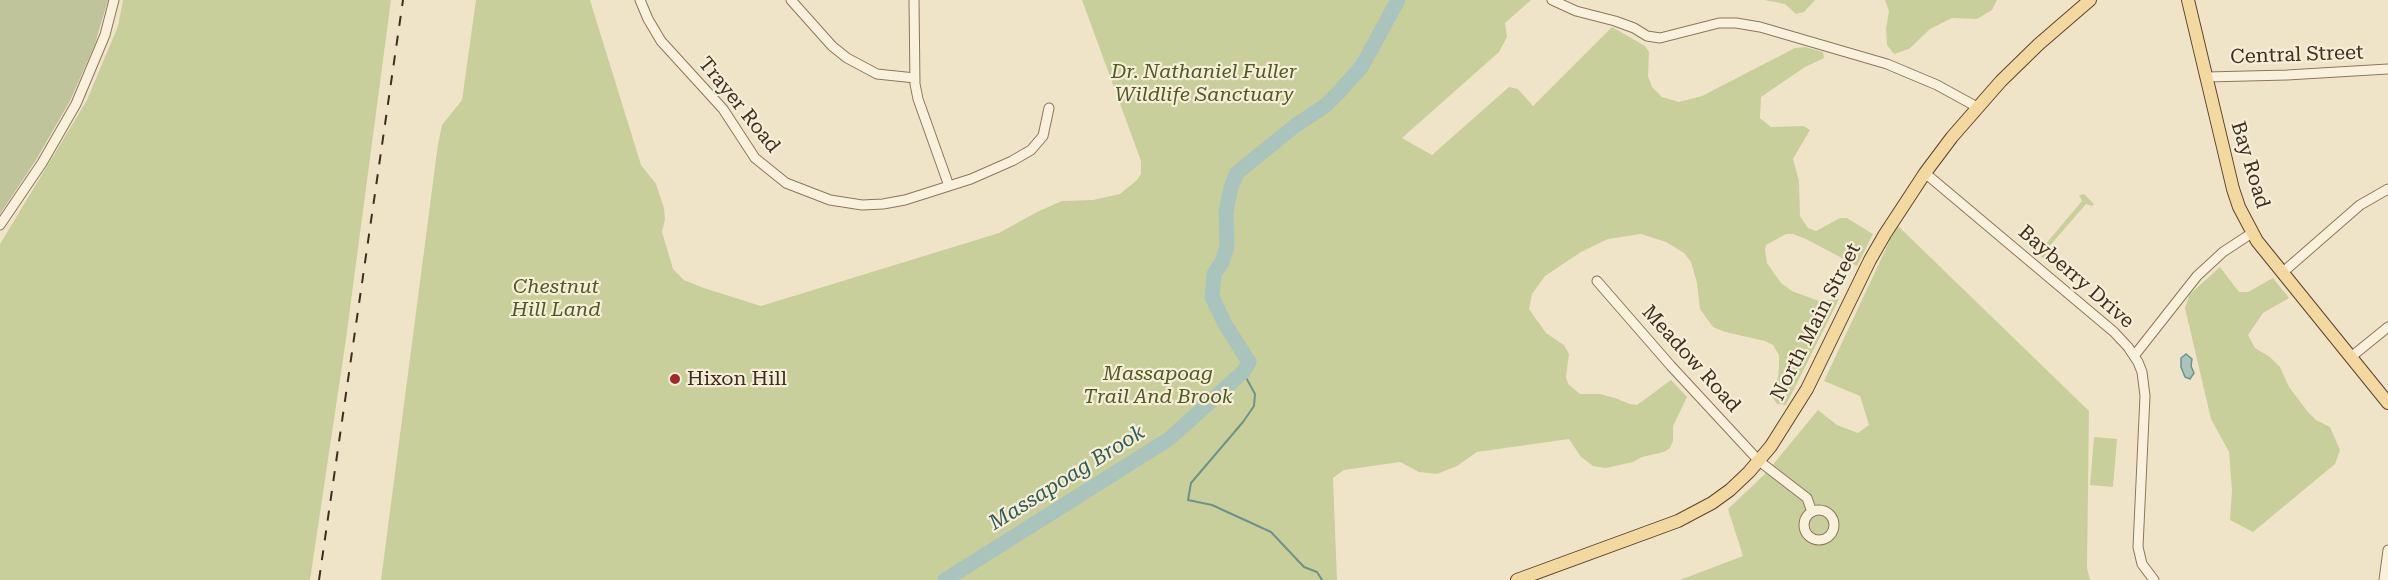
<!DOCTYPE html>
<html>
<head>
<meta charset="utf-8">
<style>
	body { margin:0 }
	canvas { display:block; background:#f0e4c8 }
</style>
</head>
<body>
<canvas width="2388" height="580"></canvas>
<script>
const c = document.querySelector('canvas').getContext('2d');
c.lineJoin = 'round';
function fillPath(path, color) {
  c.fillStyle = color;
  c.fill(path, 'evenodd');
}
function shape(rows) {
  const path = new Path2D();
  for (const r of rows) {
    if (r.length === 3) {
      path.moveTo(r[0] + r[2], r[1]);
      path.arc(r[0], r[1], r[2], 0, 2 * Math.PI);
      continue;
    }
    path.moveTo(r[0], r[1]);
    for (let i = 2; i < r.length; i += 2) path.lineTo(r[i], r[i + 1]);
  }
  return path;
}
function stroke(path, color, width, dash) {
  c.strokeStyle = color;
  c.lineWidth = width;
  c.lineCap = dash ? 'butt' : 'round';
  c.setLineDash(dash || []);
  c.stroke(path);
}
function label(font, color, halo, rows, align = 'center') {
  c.font = font + ' "Roboto Serif",serif';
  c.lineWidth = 4.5;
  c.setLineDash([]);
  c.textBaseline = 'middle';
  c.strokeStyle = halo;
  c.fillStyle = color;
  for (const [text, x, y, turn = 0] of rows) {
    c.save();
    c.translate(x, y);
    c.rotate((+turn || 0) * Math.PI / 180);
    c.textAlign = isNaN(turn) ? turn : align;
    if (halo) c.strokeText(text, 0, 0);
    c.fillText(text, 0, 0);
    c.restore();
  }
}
fillPath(shape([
	[123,0,391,0,346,339,310,580,0,580,0,244,87,100,118,26],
	[476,0,590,0,641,165,656,184,664,208,665,219,662,232,673,269,684,280,704,288,761,306,999,233,1037,212,1062,201,1093,200,1120,194,1137,180,1141,174,1141,161,1082,0,1531,0,1505,23,1507,37,1499,52,1402,138,1432,155,1509,87,1518,89,1533,106,1612,27,1645,46,1649,52,1648,76,1652,87,1662,97,1679,102,1702,96,1795,48,1805,47,1823,52,1824,58,1805,67,1761,97,1760,118,1771,127,1804,126,1810,130,1793,159,1799,181,1800,216,1808,228,1816,231,1840,218,1847,218,1873,234,1857,266,1806,239,1793,234,1786,234,1766,245,1765,250,1767,263,1781,283,1792,291,1819,301,1839,299,1786,405,1777,404,1773,398,1772,392,1778,377,1779,368,1779,355,1773,345,1765,341,1725,332,1713,327,1700,309,1697,283,1691,262,1684,253,1666,242,1641,234,1608,239,1581,252,1545,276,1532,294,1529,309,1546,333,1564,345,1569,354,1566,377,1568,384,1580,394,1600,394,1615,398,1630,404,1637,405,1671,380,1687,397,1673,426,1673,441,1670,448,1664,452,1642,457,1633,462,1606,468,1593,466,1581,457,1569,439,1477,452,1457,466,1437,474,1419,472,1400,462,1344,470,1333,478,1337,580,381,580,438,144,442,125,462,100],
	[1764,0,1815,0,1804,12,1796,14,1785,4],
	[1885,0,1997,0,1992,10,1977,19,1952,18,1930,29,1909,49,1894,54,1887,45,1886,29,1889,11],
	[2084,194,2094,204,2092,206,2086,204,2047,249,2052,254,2047,261,2032,249,2037,244,2044,246,2082,201,2079,195],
	[1897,225,2089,411,2087,568,2090,580,1680,580,1743,556,1728,509,1766,473,1818,410,1837,425,1858,433,1869,425,1860,396,1824,381],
	[2220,267,2239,292,2248,292,2273,278,2289,298,2263,313,2248,335,2255,348,2270,357,2280,367,2289,387,2308,412,2316,420,2330,427,2340,450,2335,464,2253,532,2230,520,2232,490,2229,452,2211,419,2185,308,2190,294],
	[2094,437,2117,439,2113,487,2090,485]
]), '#c9cf9b');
fillPath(shape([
	[0,0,108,0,95,44,70,101,36,160,0,214]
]), '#bfc49a');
const water = shape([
	[2186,354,2192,359,2191,366,2194,373,2190,379,2185,377,2181,367,2181,358,2186,354]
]);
fillPath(water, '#a9c4bc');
stroke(water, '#6f938a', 1.5);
stroke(shape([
	[1243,372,1255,394,1254,406,1243,422,1191,483,1188,500,1212,505,1271,532,1304,567,1317,572,1322,580]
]), '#6f938a', 2);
stroke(shape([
	[945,580,1169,439,1243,372,1249,362,1225,324,1212,297,1214,274,1222,262,1227,246,1226,212,1231,187,1237,173,1244,167,1296,125,1325,106,1340,91,1362,66,1398,0]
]), '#a9c4bc', 15);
const minor = shape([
	[640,0,648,19,661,41,723,109,755,158,786,183,830,200,862,205,883,204,905,200,971,179,1012,161,1031,150,1043,136,1049,108],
	[791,0,832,46,847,58,877,74,915,78],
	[914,0,915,84,918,99,949,186],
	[1552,0,1576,11,1615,21,1634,28,1647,36,1660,38,1719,23,1736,23,1760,27,1887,64,1937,85,1977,107],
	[2207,77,2287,75,2388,69],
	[1925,173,2114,332,2128,347,2138,362,2142,372,2145,396,2138,547,2142,564,2154,580],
	[0,225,42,163,76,104,105,35,114,0],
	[2282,273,2360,205,2388,189],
	[1597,281,1671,366,1759,461,1807,498,1812,512],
	[2134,356,2197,276,2223,252,2252,233],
	[2351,357,2388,327],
	[1819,525,15],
	[2384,580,2388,550]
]);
const major = shape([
	[2188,0,2233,189,2239,207,2257,241,2388,403],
	[1517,580,1678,521,1712,503,1730,490,1749,472,1771,446,1807,389,1870,260,1885,234,1925,173,1952,137,2001,81,2039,44,2090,0]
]);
stroke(minor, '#8d765c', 11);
stroke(major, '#5b4430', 14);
stroke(minor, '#faf1dc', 9);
stroke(major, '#f3d9a0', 12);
stroke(shape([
	[319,580,403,0]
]), '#3d2e20', 2, [10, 10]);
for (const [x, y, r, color] of [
	[675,379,6,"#9e2a2b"]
]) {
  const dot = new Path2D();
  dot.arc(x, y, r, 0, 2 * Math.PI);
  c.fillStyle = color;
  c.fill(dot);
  stroke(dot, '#f7eed8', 2);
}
label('20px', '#3d2e20', '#f7eed8', [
	["Central Street",2297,55,-2],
	["Trayer Road",739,105,51],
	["Bay Road",2250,165,73],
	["Bayberry Drive",2076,277,41],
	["North Main Street",1816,322,-63],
	["Meadow Road",1691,359,48]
]);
label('italic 20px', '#4d5a26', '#f7eed8', [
	["Dr. Nathaniel Fuller",1204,72],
	["Wildlife Sanctuary",1204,95],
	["Chestnut",556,287],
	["Hill Land",556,310],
	["Massapoag",1158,374],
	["Trail And Brook",1158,397]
]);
label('20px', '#3d2e20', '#f7eed8', [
	["Hixon Hill",687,379]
], 'left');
label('italic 21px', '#2f5d5a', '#f7eed8', [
	["Massapoag Brook",1067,478,-32]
]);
</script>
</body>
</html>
